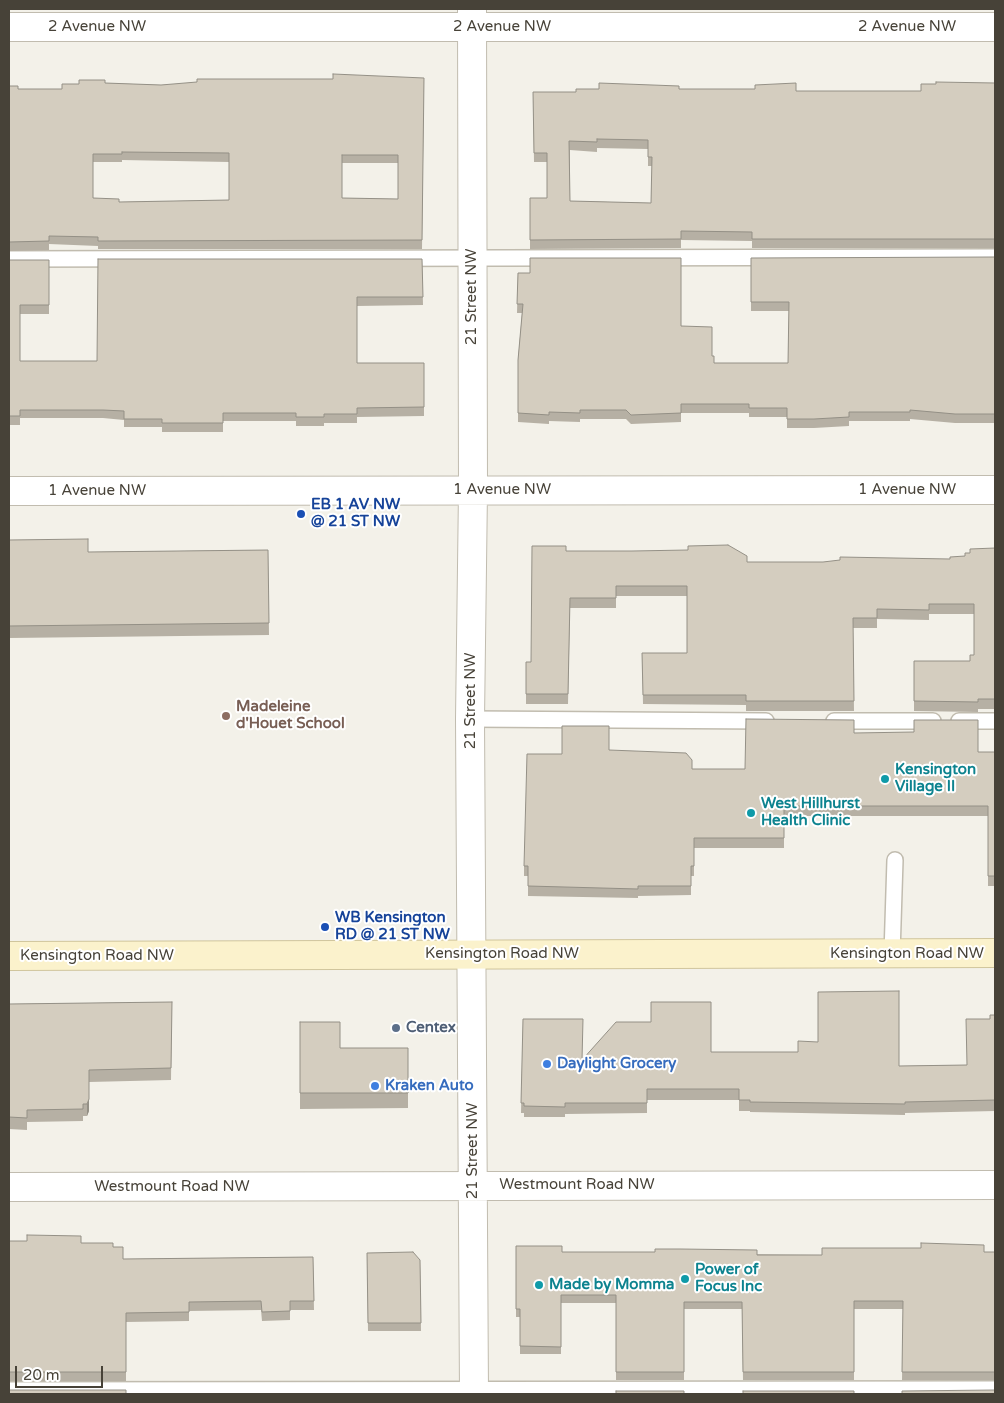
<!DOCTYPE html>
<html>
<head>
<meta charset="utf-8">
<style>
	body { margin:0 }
	#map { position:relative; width:1004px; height:1403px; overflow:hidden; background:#f3f1e9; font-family:"Varela Round",sans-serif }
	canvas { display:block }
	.frame { position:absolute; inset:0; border:10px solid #474238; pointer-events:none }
	.scale { position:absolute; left:15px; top:1366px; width:88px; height:22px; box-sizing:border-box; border:2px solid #474238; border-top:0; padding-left:6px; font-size:15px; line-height:18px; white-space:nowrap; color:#474238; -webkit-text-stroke:4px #fff; paint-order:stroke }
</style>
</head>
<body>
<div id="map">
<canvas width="1004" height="1403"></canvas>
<div class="frame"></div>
<div class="scale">20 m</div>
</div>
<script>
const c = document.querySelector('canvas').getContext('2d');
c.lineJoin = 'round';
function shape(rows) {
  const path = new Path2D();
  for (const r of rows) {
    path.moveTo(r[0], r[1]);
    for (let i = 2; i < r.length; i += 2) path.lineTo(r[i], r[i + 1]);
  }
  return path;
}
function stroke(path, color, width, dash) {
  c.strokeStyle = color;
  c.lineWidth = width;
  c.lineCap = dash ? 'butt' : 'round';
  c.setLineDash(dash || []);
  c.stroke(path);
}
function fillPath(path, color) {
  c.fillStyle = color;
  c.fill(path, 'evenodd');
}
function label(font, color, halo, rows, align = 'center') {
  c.font = font + ' "Varela Round",sans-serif';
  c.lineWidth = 4;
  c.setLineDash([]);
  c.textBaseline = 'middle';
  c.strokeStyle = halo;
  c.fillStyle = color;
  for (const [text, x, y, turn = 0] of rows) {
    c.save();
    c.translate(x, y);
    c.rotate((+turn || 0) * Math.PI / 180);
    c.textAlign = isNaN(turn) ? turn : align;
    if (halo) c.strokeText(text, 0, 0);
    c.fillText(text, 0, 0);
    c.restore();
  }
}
const lane = shape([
	[9,259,995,257],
	[470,719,766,721],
	[834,721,933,721],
	[959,721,995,721],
	[892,954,895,860],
	[9,1390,995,1389]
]);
const street = shape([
	[472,9,473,490,470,719,474,1394],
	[9,27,995,27],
	[9,491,995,490],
	[9,1187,995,1185]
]);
const secondary = shape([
	[9,956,995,953]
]);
stroke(lane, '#c1bcaf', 18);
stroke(street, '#c1bcaf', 30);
stroke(secondary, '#d0c59c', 30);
stroke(lane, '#fff', 15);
stroke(street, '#fff', 28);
stroke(secondary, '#fbf2cc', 28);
fillPath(shape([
	[424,78,422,249,98,249,98,246,49,244,49,250,9,251,9,86,18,89,62,89,79,84,105,83,161,85,333,79],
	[122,160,229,162,229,200,119,202,93,198,93,162,122,162],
	[342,163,398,163,398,199,342,198],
	[995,83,995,248,752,248,752,241,681,240,681,248,530,249,530,198,547,198,547,162,534,162,533,92,576,92,679,89,796,91,921,91],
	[597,148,648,149,648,166,652,166,651,203,570,201,570,150,597,152],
	[995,257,995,423,955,423,910,419,910,421,849,421,849,426,814,428,787,428,787,417,749,417,749,413,681,413,681,422,631,424,626,419,580,419,580,422,549,421,549,424,518,422,518,360,522,313,517,313,518,273,681,326,712,356,714,363,788,363,789,311,751,311,751,302],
	[422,259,423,305,357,306,357,363,424,363,424,416,357,417,357,423,324,423,324,426,296,426,296,421,223,421,223,432,162,432,162,427,124,427,124,420,103,418,20,418,20,425,9,425,9,260,49,260,49,314,20,314,20,361,97,361],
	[9,540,88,552,268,550,269,635,9,638],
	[995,548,995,709,978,709,978,712,914,711,914,661,970,661,974,655,974,614,929,614,929,620,877,619,877,628,853,628,854,711,746,711,746,705,643,704,642,653,687,653,687,596,616,596,616,608,570,608,568,704,526,704,526,662,531,662,566,551,747,562,823,562,950,559,965,556,970,553],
	[854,733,978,752,995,752,995,886,988,886,988,816,784,816,784,848,694,848,694,876,691,876,691,895,638,896,638,898,528,896,528,876,524,876,524,866,562,754,609,750,692,769,745,769],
	[172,1002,171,1080,89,1082,89,1111,87,1116,83,1116,83,1121,27,1122,27,1130,9,1129,9,1004],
	[995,1015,995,1111,905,1113,905,1115,750,1112,750,1111,739,1111,739,1100,647,1100,647,1113,565,1114,565,1117,524,1117,524,1113,521,1113,523,1019,582,1060,711,1052,899,1066,967,1065,990,1019],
	[300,1022,340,1048,408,1048,408,1108,300,1109],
	[9,1241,81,1243,113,1247,123,1259,313,1257,314,1310,290,1310,290,1320,262,1321,261,1310,189,1311,189,1321,126,1322,126,1381,9,1381],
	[516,1246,562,1252,822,1255,995,1252,995,1380,902,1380,903,1309,854,1309,854,1380,743,1380,742,1309,684,1309,684,1380,616,1380,616,1303,561,1303,561,1354,520,1354,520,1317,516,1317],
	[367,1253,420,1260,421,1331,368,1331]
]), '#b6b0a4');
fillPath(shape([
	[89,1099,89,1111,87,1116,87,1104]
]), '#949086');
const building = shape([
	[333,74,424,78,422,240,98,241,98,237,49,236,49,241,9,242,9,86,18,86,18,89,62,89,62,84,79,84,79,80,105,80,105,83,161,85,197,82,197,79,333,79,333,74],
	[122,152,229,153,229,200,119,202,119,199,93,198,93,154,122,154,122,152],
	[342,155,398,155,398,199,342,198,342,155],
	[936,82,995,83,995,239,752,239,752,232,681,231,681,239,530,240,530,198,547,198,547,153,534,153,533,92,576,92,576,89,599,89,599,83,679,86,679,89,755,89,755,85,796,83,796,91,921,91,921,84,936,84,936,82],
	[597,139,648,140,648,157,652,157,651,203,570,201,569,141,597,142,597,139],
	[995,257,995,414,955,414,910,410,910,412,849,412,849,417,814,419,787,419,787,408,749,408,749,404,681,404,681,413,631,415,626,410,580,410,580,413,549,412,549,415,518,413,518,360,523,304,517,304,518,273,530,273,530,258,681,258,681,326,712,327,712,356,714,356,714,363,788,363,789,302,751,302,751,258,995,257],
	[98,259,422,259,423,297,357,297,357,363,424,363,424,407,357,408,357,414,324,414,324,417,296,417,296,413,223,413,223,423,162,423,162,419,124,419,124,411,103,410,20,410,20,416,9,416,9,260,49,260,49,305,20,305,20,361,97,361,98,259],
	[88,539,88,552,268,550,269,623,9,626,9,540,88,539],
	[728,545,747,556,747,562,823,562,840,560,840,557,950,559,950,557,965,556,965,553,970,553,970,549,995,548,995,699,978,699,978,702,914,701,914,661,970,661,970,655,974,655,974,604,929,604,929,610,877,609,877,618,853,618,854,701,746,701,746,695,643,695,642,653,687,653,687,586,616,586,616,598,570,598,568,694,526,694,526,662,531,662,532,546,566,546,566,551,632,551,688,550,688,546,728,545],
	[746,719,854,720,854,733,914,732,914,720,978,720,978,752,995,752,995,876,988,876,988,806,784,806,784,838,694,838,694,866,691,866,691,886,638,886,638,889,528,886,528,866,524,866,527,754,562,754,562,726,609,726,609,750,686,753,692,760,692,769,745,769,746,719],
	[899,991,899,1066,967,1065,966,1019,990,1019,990,1015,995,1015,995,1100,905,1102,905,1104,750,1102,750,1100,739,1100,739,1089,647,1089,647,1103,565,1103,565,1107,524,1106,524,1103,521,1103,523,1019,583,1019,582,1060,616,1022,651,1022,651,1002,711,1002,711,1052,798,1052,798,1041,818,1042,818,992,899,991],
	[172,1002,171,1068,89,1070,89,1099,87,1104,83,1104,83,1109,27,1110,27,1118,9,1117,9,1004,172,1002],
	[300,1022,340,1022,340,1048,408,1048,408,1093,300,1093,300,1022],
	[27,1235,81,1236,81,1243,113,1243,113,1247,123,1247,123,1259,313,1257,314,1301,290,1301,290,1311,262,1312,261,1301,189,1302,189,1312,126,1313,126,1372,9,1372,9,1241,27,1241,27,1235],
	[921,1243,984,1245,984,1252,995,1252,995,1372,902,1372,903,1301,854,1301,854,1372,743,1372,742,1302,684,1302,684,1372,616,1372,616,1295,561,1295,561,1347,520,1346,520,1309,516,1309,516,1246,562,1246,562,1252,655,1252,655,1249,680,1249,757,1250,757,1255,822,1255,822,1248,921,1248,921,1243],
	[413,1252,420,1260,421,1323,368,1323,367,1253,413,1252],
	[9,1390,126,1390,126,1394,9,1394,9,1390],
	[995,1390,995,1394,902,1394,902,1391,995,1390],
	[616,1391,684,1391,684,1394,616,1394,616,1391],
	[743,1391,854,1391,854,1394,743,1394,743,1391]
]);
fillPath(building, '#d4cdbf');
stroke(building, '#949086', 1);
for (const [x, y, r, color] of [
	[301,514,5,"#1a4fb4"],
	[226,716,5,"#8d6e63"],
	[885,779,5,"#0f9aa8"],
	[751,813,5,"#0f9aa8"],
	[325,927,5,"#1a4fb4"],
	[396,1028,5,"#5c6f8a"],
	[547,1064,5,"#3f7fe0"],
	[375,1086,5,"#3f7fe0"],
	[685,1279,5,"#0f9aa8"],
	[539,1285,5,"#0f9aa8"]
]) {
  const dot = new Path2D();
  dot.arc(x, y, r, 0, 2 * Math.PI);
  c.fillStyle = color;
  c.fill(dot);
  stroke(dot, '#fff', 2);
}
label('15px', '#474238', '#fff', [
	["2 Avenue NW",97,27],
	["2 Avenue NW",502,27],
	["2 Avenue NW",907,27],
	["21 Street NW",472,297,-90],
	["1 Avenue NW",502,490],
	["1 Avenue NW",907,490],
	["1 Avenue NW",97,491],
	["21 Street NW",471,701,-90],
	["Kensington Road NW",502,954],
	["Kensington Road NW",907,954],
	["Kensington Road NW",97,956],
	["21 Street NW",473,1151,-90],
	["Westmount Road NW",577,1185],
	["Westmount Road NW",172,1187]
]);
label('bold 15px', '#164399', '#fff', [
	["EB 1 AV NW",311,505],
	["@ 21 ST NW",311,522],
	["WB Kensington",335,918],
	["RD @ 21 ST NW",335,935]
], 'left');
label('bold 15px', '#785e54', '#fff', [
	["Madeleine",236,707],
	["d'Houet School",236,724]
], 'left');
label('bold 15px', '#0d838f', '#fff', [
	["Kensington",895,770],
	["Village II",895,787],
	["West Hillhurst",761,804],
	["Health Clinic",761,821],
	["Power of",695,1270],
	["Focus Inc",695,1287],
	["Made by Momma",549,1285]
], 'left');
label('bold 15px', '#4e5e75', '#fff', [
	["Centex",406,1028]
], 'left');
label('bold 15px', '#366cbe', '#fff', [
	["Daylight Grocery",557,1064],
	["Kraken Auto",385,1086]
], 'left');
</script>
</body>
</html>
